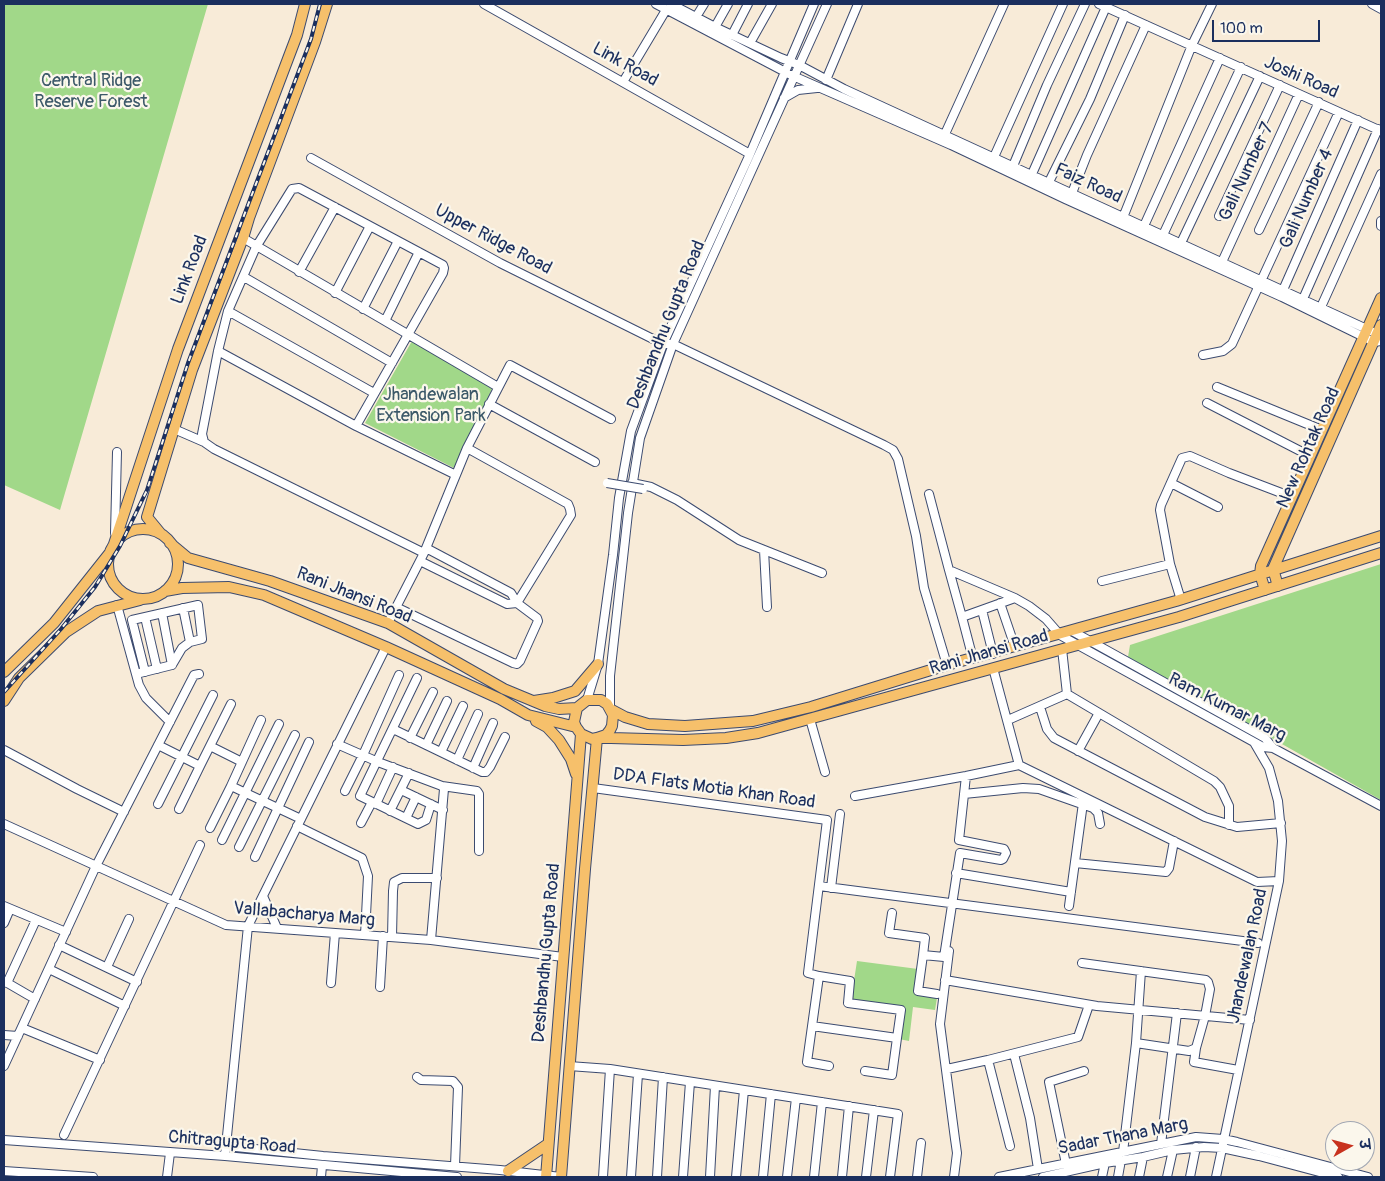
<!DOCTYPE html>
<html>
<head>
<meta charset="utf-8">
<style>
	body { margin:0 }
	#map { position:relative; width:1385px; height:1181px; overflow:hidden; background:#f8ebd8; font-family:Pangolin,"Playpen Sans Deva",sans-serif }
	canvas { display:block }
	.frame { position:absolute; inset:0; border:5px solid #1b2f5e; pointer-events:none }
	.north { position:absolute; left:1325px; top:1121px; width:50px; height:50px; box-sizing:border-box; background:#fbf7ec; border:1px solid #a1a7b3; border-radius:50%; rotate:83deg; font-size:14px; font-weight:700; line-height:20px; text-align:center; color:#1b2f5e }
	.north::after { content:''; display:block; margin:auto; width:18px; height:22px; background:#c8321e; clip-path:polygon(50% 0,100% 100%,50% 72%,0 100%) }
	.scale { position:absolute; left:1212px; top:20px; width:108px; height:22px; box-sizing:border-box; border:2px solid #1b2f5e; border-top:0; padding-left:6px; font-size:15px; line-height:18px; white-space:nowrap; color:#1b2f5e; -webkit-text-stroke:4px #fbf7ec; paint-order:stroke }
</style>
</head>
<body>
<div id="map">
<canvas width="1385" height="1181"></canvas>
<div class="frame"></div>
<div class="north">उ</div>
<div class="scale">100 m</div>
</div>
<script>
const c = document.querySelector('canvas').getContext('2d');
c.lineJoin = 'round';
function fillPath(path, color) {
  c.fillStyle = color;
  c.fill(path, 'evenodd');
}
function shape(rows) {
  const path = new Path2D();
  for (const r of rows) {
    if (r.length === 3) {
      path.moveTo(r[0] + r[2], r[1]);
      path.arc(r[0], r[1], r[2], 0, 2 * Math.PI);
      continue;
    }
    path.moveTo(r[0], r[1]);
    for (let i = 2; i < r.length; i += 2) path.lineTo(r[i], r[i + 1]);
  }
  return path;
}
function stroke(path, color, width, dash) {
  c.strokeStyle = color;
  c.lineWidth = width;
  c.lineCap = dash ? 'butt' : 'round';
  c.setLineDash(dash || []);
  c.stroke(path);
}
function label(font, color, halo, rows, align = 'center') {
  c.font = font + ' Pangolin,sans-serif';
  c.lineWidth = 4.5;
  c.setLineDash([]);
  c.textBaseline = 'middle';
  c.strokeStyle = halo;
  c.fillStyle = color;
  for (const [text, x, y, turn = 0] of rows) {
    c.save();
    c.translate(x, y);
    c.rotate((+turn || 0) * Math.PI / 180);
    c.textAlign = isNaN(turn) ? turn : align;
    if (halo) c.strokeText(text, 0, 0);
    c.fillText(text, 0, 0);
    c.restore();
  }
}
fillPath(shape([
	[4,4,208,4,60,510,4,485],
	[412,341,493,387,454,468,365,423],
	[1381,564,1381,800,1128,657,1130,645],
	[857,961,918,969,915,995,937,998,935,1010,913,1007,909,1041,899,1039,903,1007,851,1000]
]), '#a1d889');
const minor = shape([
	[484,4,750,154],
	[656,4,793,76,951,145,1065,199,1282,297,1374,342,1381,341],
	[671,4,715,27,781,58,799,65,844,89,1371,331],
	[1099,4,1381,131],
	[1372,4,1381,9],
	[696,17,704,4],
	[715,27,728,4],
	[732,35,748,4],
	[750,43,772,4],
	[826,80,858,4],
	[623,82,666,10],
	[784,98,798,90,817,88],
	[945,134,1004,4],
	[994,157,1063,4],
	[311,158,500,263,663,344,673,344,884,445,893,450,898,459,916,536,924,588,947,665],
	[1013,166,1047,85,1085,4],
	[1032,174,1106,7],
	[1049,182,1090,99,1125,15],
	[1072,193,1087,155,1146,25],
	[1219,216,1280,85],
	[1122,220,1192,45,1212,4],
	[1381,221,1381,226],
	[1144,226,1220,58],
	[1259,230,1319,102],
	[1163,235,1241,67],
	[243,238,498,387],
	[1181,243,1260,76],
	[1222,262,1299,94],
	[299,272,335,207],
	[244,277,392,363],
	[1283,290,1358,120],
	[335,293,370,226],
	[1303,299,1378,129],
	[1321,307,1381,174],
	[363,309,398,241],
	[228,311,374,393],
	[385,321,419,252],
	[218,351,356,426,443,273,444,268,443,265,299,188,292,189,256,247,228,311,218,351,202,434,204,442,214,449,424,553],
	[1203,355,1223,351,1232,344,1339,112],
	[1217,387,1322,430],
	[1207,403,1310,456],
	[489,404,595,462],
	[356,426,456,475],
	[174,429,204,442],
	[467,448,568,504,570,509,571,515,517,603],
	[632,483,651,487,677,500,739,540,822,573],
	[1171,483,1218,507],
	[929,494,949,570,1015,598,1029,606,1046,619,1060,635,1067,639,1263,747,1273,748,1381,806],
	[115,533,117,452],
	[764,550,767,607],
	[420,561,507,604,517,603],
	[949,570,962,617],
	[1102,581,1170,564],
	[1181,600,1170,564,1160,510,1161,505,1182,458,1190,456,1229,473,1292,497],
	[1000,603,1015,647],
	[117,605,139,685,146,698,170,722],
	[396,607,513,663,517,664,520,661,538,621,537,618,517,603,511,593,426,548],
	[183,608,190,642],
	[982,610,993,654],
	[162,613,172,665],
	[145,617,157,669],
	[388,623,424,553,467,448,510,365,611,419],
	[1072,631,1256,733,1265,738,1273,748],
	[1062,649,1067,694],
	[973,659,962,617,1015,598],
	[993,668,1019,765],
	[145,672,132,620,198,605,202,639,190,642,182,648,172,665],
	[140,673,172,665],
	[417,678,360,796,418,824,426,820,431,804],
	[1067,694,1214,781,1220,787,1229,806,1229,825],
	[587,700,598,664,613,555,619,498,631,431,663,344,750,154,814,4],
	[1040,707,1047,729,1054,738,1205,817,1237,827,1281,823],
	[610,709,610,676,628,513,640,438,673,344,827,4],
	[810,719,825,772],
	[261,720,231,786,301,819],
	[1008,720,1067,694],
	[393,729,482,772,486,772,490,767,505,737],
	[410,738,433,692],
	[337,744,378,762,442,786,444,789,431,940],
	[158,745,200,766,231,704],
	[426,745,447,701],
	[210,746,242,762],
	[4,750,77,789,124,812],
	[1078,751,1099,713],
	[441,752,463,706],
	[457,760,478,714],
	[473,768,493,723],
	[442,786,477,791,479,794,479,851],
	[593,788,827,820,808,973,819,976,807,1062,829,1066],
	[401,790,443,810],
	[345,791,363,755,399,675],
	[964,794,1023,788,1039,789,1093,808,1098,813,1100,824],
	[855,796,966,776,1019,765,1257,882,1279,881],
	[158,804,213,695],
	[376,804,393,767],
	[179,809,200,766],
	[390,811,409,773],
	[406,818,416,797],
	[361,823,372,802],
	[4,824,226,925,431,940,563,957],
	[297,826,362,858,368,876,365,935],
	[210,828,231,786],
	[222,840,279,724],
	[239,847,295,735],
	[255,857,309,742],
	[1075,863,1166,872,1169,868,1174,841],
	[956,873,1071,892],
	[819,886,1258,943],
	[831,888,840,814],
	[263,896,277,928],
	[4,906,66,932],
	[1069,906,1083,803],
	[892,913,889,933,925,938,923,955],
	[4,923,10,909],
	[392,937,393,891,394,882,402,878,437,878],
	[59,945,137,982],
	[949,951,940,1024,955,1139,957,1153,954,1177],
	[1082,963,1206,980,1208,982,1210,989,1205,1016,1196,1048,1189,1051,1136,1043],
	[107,967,129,919],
	[49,969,125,1006],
	[819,976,850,981,848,1003,901,1010,897,1038],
	[945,980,1097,1006,1250,1020],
	[4,981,35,999],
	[7,983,36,920],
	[331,983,335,933],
	[380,987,383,936],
	[937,994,918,991,923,955,944,957,960,853,1001,860,1003,859,1006,853,1004,849,959,840,966,776],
	[812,1026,897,1038,892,1075,865,1071],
	[22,1028,100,1060],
	[4,1035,18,1036],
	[1196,1048,1194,1062,1238,1070],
	[1014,1054,1030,1118,1038,1169],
	[988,1060,1010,1146],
	[4,1066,96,866,194,675,199,674],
	[569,1066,610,1069,898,1114,890,1177],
	[947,1069,988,1060,1078,1037,1089,1005],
	[417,1077,421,1080,453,1081,458,1087,455,1166],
	[64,1135,200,845],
	[4,1140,225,1156,457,1177],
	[1161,1144,1177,1013],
	[226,1146,323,1156,500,1170,561,1177],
	[1123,1152,1136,1043,1141,971],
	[225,1156,248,926,386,647],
	[1066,1164,1049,1082,1084,1071],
	[4,1171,93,1177],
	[167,1177,170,1153],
	[321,1177,322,1166],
	[603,1177,610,1069],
	[631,1177,638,1074],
	[657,1177,663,1077],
	[683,1177,690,1082],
	[710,1177,715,1086],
	[736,1177,744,1090],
	[763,1177,771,1094],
	[787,1177,796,1098],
	[814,1177,822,1102],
	[842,1177,849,1106],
	[866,1177,874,1110],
	[917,1177,921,1143],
	[999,1177,1196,1137,1223,1139,1237,1142,1368,1177],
	[1043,1177,1105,1163,1143,1157,1173,1150,1204,1147,1222,1148,1259,1156,1338,1177],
	[1102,1177,1105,1163],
	[1118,1177,1121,1160],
	[1139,1177,1143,1157],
	[1167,1177,1173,1150],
	[1190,1177,1196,1147],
	[1216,1177,1279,881,1282,841,1278,801,1269,768,1255,744]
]);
const major = shape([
	[143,564,35],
	[161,534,147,517,192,370,243,238,249,218,315,42,327,4],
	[170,543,188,558,270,581,388,623,504,689,545,706,559,709,577,708],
	[1278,586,1273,569,1381,325],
	[1265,590,1260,574,1261,566,1381,298],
	[165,591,182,588,229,587,264,595,386,647,500,699,528,715,576,727],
	[4,672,54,623,112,550,178,349,297,35,305,4],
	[4,701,19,678,66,632,98,611,140,600],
	[534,701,553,698,575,691,598,664],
	[610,709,625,717,648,724,685,726,753,721,811,707,947,665,1176,601,1381,536],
	[536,721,547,727,559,740,571,759,576,774],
	[597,738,606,735,610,730,612,726,613,715,607,704,601,700,587,700,577,708,574,722,576,727,581,734,592,739,597,738,611,738,683,740,726,738,758,733,1179,617,1381,553],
	[508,1171,548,1144],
	[546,1177,581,734],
	[561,1177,585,869,597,738]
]);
stroke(minor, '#3c4b70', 10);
stroke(major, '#3c4b70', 12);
stroke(minor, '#fff', 8);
stroke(major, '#f6c06b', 10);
const rail = shape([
	[4,692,61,629,95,587,120,546,147,490,188,363,311,39,320,4]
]);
stroke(rail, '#1b2f5e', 4);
stroke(rail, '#fbf7ec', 2, [5.5]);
const minorBridge = shape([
	[607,483,643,489]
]);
stroke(minorBridge, '#3c4b70', 10, []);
stroke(minorBridge, '#fff', 8);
label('18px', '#1b2f5e', '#fbf7ec', [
	["Link Road",625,65,29],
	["Joshi Road",1301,78,24],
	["Gali Number 7",1247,172,-65],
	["Faiz Road",1088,184,25],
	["Gali Number 4",1307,199,-66],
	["Upper Ridge Road",493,240,28],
	["Link Road",190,270,-69],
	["Deshbandhu Gupta Road",667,325,-68],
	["New Rohtak Road",1309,448,-66],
	["Rani Jhansi Road",354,596,22],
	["Rani Jhansi Road",989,653,-16],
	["Ram Kumar Marg",1227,708,27],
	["DDA Flats Motia Khan Road",714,789,8],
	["Vallabacharya Marg",304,915,5],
	["Deshbandhu Gupta Road",547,953,-85],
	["Jhandewalan Road",1248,956,-78],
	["Sadar Thana Marg",1123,1137,-11],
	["Chitragupta Road",232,1143,5]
]);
label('18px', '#3c5969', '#fbf7ec', [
	["Central Ridge",91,81],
	["Reserve Forest",91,102],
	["Jhandewalan",431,395],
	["Extension Park",431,416]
]);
</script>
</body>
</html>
